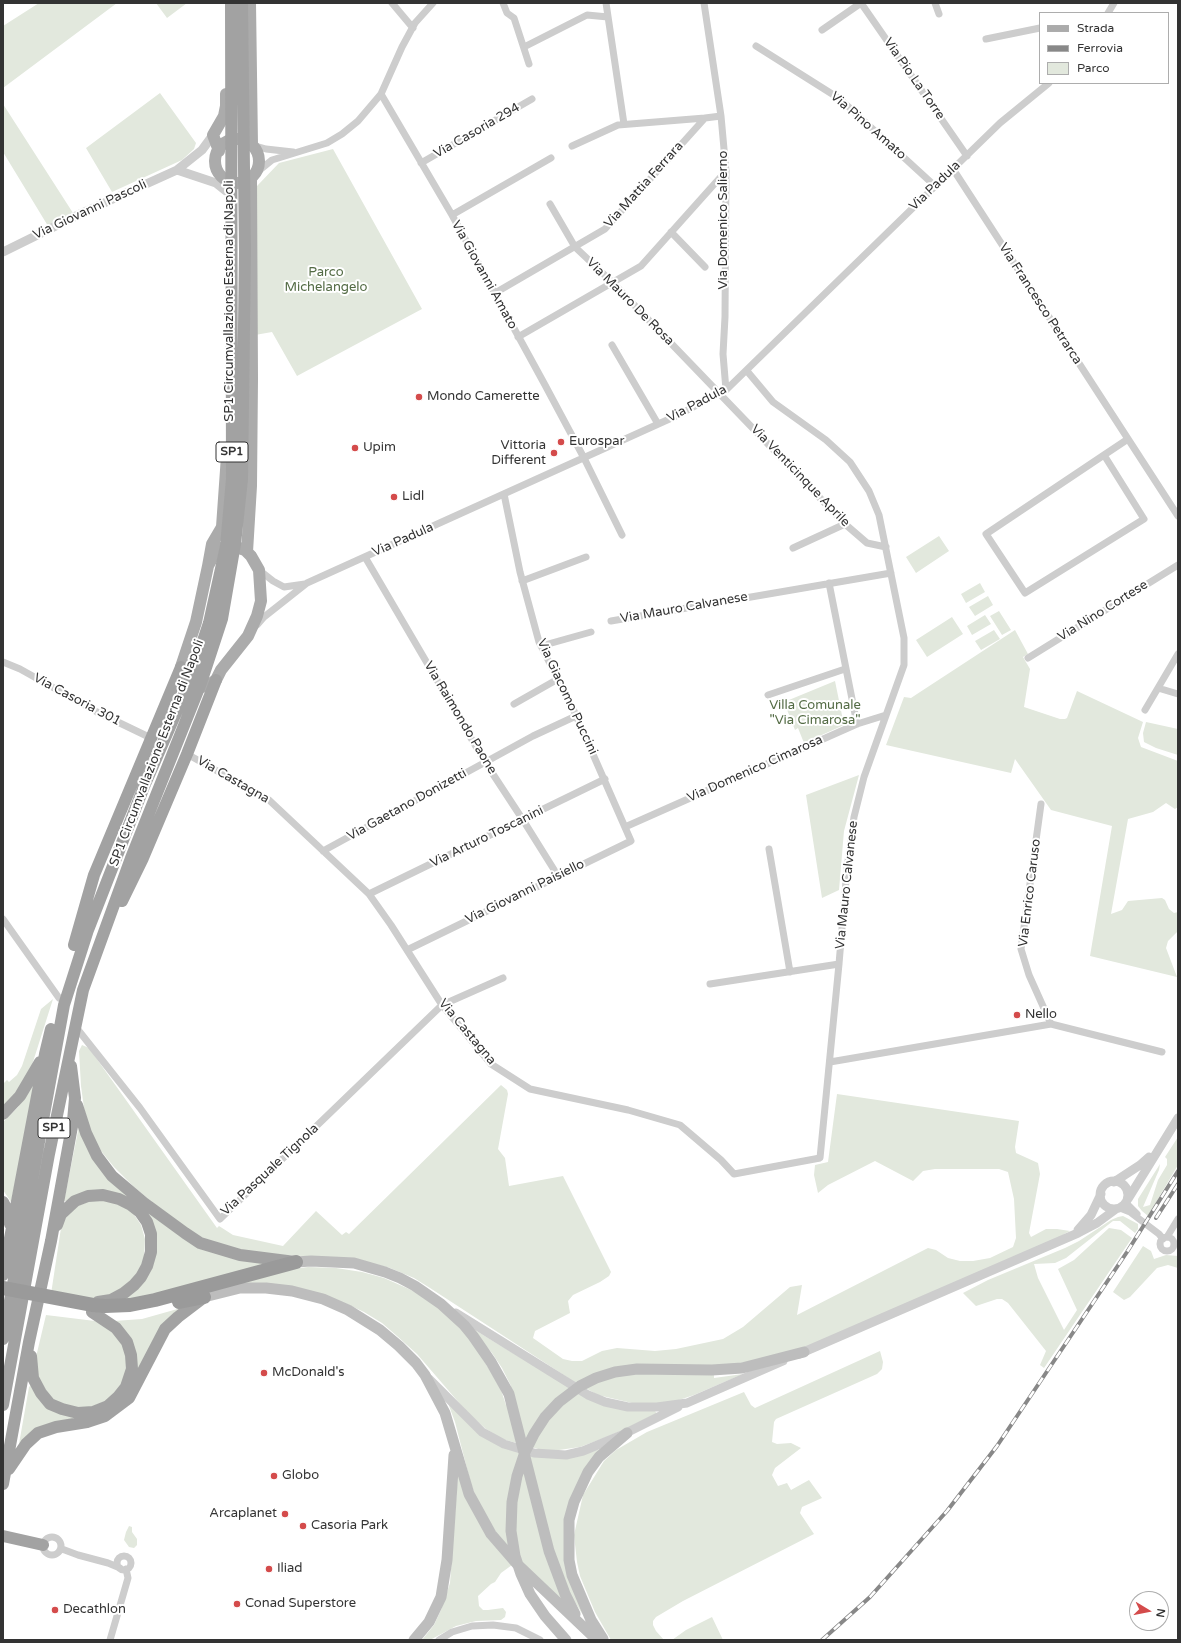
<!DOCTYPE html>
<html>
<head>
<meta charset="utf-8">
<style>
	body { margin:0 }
	#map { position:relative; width:1181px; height:1643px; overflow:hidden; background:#fff; font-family:"Varela Round",sans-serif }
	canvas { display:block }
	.frame { position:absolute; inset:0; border:4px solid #333; pointer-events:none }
	.legend { position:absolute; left:1039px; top:12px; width:130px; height:72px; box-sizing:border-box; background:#fff; border:1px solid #adadad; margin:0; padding:5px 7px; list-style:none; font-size:12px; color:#333 }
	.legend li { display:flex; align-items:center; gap:8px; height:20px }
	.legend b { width:20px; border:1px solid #adadad }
	.north { position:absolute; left:1129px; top:1591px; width:40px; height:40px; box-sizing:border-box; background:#fff; border:1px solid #adadad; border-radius:50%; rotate:100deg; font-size:11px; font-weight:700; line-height:16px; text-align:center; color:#333 }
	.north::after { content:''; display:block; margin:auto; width:14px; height:18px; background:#d44b4b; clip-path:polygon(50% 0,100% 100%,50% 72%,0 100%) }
</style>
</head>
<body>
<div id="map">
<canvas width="1181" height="1643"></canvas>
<div class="frame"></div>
<ul class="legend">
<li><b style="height:5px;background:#ababab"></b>Strada</li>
<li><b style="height:5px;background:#888"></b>Ferrovia</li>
<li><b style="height:11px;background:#e2e8dd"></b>Parco</li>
</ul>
<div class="north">N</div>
</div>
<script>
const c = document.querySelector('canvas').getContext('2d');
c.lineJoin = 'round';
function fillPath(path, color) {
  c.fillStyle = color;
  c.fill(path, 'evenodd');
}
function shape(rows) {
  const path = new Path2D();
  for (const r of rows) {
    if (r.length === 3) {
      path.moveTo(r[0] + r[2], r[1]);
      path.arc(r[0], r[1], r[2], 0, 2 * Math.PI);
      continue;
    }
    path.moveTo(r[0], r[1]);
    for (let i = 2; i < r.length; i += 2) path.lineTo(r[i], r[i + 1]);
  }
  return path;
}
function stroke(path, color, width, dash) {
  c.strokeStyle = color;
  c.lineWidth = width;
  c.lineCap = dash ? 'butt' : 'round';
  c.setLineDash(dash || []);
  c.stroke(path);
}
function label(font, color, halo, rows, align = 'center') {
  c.font = font + ' "Varela Round",sans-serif';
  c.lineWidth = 4;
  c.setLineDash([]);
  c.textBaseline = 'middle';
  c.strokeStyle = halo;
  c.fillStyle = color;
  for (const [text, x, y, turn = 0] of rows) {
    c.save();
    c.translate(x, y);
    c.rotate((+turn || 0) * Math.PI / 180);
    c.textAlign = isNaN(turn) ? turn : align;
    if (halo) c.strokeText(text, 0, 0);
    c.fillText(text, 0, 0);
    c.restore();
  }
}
fillPath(shape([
	[39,3,117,3,3,88,3,26],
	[156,3,187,3,167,18],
	[160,93,196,143,194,149,182,160,112,192,86,148],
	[3,104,73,213,48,226,3,152],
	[333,149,422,309,297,376,272,332,255,335,257,186,279,163],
	[939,536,949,551,916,573,906,557],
	[980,583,985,592,966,603,961,594],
	[988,596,993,605,975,616,969,607],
	[999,611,1011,630,1002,635,990,616],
	[985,615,991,624,972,635,967,626],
	[952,617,963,634,927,657,916,640],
	[994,630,1000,639,981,650,975,641],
	[1015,630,1028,654,1023,657,1030,669,1024,707,1060,719,1065,719,1067,718,1077,691,1143,722,1138,738,1141,747,1178,761,1178,807,1175,809,1166,803,1153,812,1128,819,1111,914,1122,910,1128,901,1162,898,1165,900,1169,909,1174,913,1178,912,1178,931,1168,941,1166,948,1177,977,1090,956,1112,826,1051,810,1015,759,1011,773,886,745,904,697,911,698,917,694],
	[835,681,844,725,804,743,798,728,795,730,784,702],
	[1146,722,1178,729,1178,755,1156,748,1144,742,1143,733],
	[859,775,844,831,839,890,822,898,806,795],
	[53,999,32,1065,19,1090,3,1110,3,1084,7,1080,9,1082,17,1075,22,1066,41,1009],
	[82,1045,89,1048,217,1228,219,1226,233,1235,283,1246,316,1211,342,1235,346,1232,349,1234,501,1085,507,1090,508,1094,498,1149,505,1158,509,1186,563,1176,611,1272,609,1276,600,1282,573,1295,568,1301,570,1313,535,1331,533,1338,563,1359,572,1361,582,1361,602,1351,617,1348,655,1351,676,1349,723,1339,743,1327,790,1287,802,1285,797,1315,928,1248,936,1250,948,1258,960,1261,973,1261,990,1258,1013,1247,1016,1238,1014,1199,1008,1172,999,1169,935,1169,923,1171,913,1181,875,1161,828,1185,818,1193,814,1175,815,1165,828,1162,837,1094,1019,1121,1015,1147,1016,1153,1038,1163,1040,1174,1029,1233,1031,1237,1046,1229,1057,1229,1070,1231,1057,1238,808,1347,768,1359,714,1367,714,1378,743,1374,694,1395,679,1400,664,1403,632,1403,598,1395,576,1383,430,1288,414,1278,390,1268,351,1258,254,1254,198,1237,177,1223,133,1186,114,1167,101,1151,90,1130,84,1108,81,1086,79,1051],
	[33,1085,35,1087,11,1202,3,1190,3,1122,18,1107],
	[79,1126,95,1157,187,1239,273,1262,145,1298,125,1299,156,1251,131,1200,64,1201],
	[1178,1137,1178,1165,1148,1216,1142,1211,1138,1206,1138,1199,1160,1164,1159,1170,1143,1207,1150,1205,1158,1180,1167,1165,1167,1159,1165,1157],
	[95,1199,117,1202,133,1213,141,1225,145,1239,144,1261,134,1281,101,1300,51,1294,61,1228,67,1215,73,1208],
	[1123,1216,1138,1224,1138,1229,1135,1233,1120,1221,1113,1221,1066,1258,1055,1263,1034,1264,1038,1278,1064,1330,1077,1310,1058,1269,1074,1260,1109,1228,1121,1230,1132,1238,1044,1368,1040,1365,1046,1351,1008,1303,1002,1299,997,1299,976,1306,963,1293,988,1280,1065,1248,1079,1241,1111,1220,1118,1217],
	[1143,1246,1151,1251,1154,1259,1166,1255,1178,1256,1178,1268,1168,1265,1157,1268,1130,1297,1124,1300,1113,1292],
	[308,1267,336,1268,362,1272,384,1278,418,1293,440,1308,470,1338,500,1387,506,1405,511,1386,502,1368,492,1353,470,1327,585,1397,655,1411,658,1415,604,1438,580,1447,559,1450,542,1450,502,1439,486,1429,467,1412,417,1354,397,1336,382,1323,364,1312,347,1304,234,1284,292,1269],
	[181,1308,135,1380,114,1321,142,1319],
	[46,1315,95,1321,108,1327,122,1341,128,1361,124,1381,108,1400,91,1407,73,1407,56,1402,49,1395,38,1377,36,1357],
	[880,1351,883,1362,882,1369,877,1374,776,1419,774,1422,772,1442,777,1444,791,1443,801,1448,775,1468,772,1475,778,1486,787,1483,791,1490,809,1480,822,1498,802,1507,800,1513,814,1534,683,1601,656,1617,653,1621,653,1625,656,1631,664,1640,611,1640,595,1612,580,1576,577,1562,574,1535,583,1495,604,1461,616,1450,647,1432,744,1392,751,1405,755,1408],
	[32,1384,35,1391,86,1416,19,1444,29,1387],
	[448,1403,501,1446,575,1457,606,1447,590,1466,566,1543,594,1627,581,1612,570,1594,561,1599,523,1565,497,1534,477,1500,471,1484,455,1422],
	[458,1473,512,1565,501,1573,495,1582,491,1584,478,1596,479,1606,483,1610,488,1610,503,1608,506,1612,505,1617,501,1620,476,1621,456,1626,430,1640,422,1640,434,1625,441,1610,450,1583],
	[129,1526,132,1527,132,1532,137,1539,137,1545,134,1548,129,1547,124,1540,126,1532],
	[712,1617,723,1640,672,1640,686,1630]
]), '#e2e8dd');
stroke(shape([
	[392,3,413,28],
	[503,3,507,13,514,18,529,64],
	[606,3,624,124],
	[704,3,721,116,726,171,725,317,723,354,726,390],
	[861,3,967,156],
	[935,3,939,14],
	[1108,13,1114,3],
	[822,30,861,3],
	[986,39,1040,28],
	[756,46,840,99,935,186],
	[524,47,587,15,608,17],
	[381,94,452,215,545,385,584,458,622,535],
	[252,145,266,149,293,152],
	[572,146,618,125,705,118],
	[421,163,532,99],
	[953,169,1178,516],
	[256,173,272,160,327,143,342,134,358,121,381,94,402,47,415,23,433,3],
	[550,204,575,247,612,282,845,524,867,543,886,547],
	[452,215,551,158],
	[671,232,705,267],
	[495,293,605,229,705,118,721,116],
	[518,337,641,266,726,171],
	[612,345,658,424],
	[1104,455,1144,519,1025,593,986,534,1104,455,1128,439],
	[793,548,845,524],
	[365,557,485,762,523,820,558,876],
	[259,570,273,581,284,587,305,584],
	[522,581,586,557],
	[829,583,857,724],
	[611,621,891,573],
	[257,625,264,617,307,583,676,416,726,390,1000,123,1049,83],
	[541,646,591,632],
	[1028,658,1178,565],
	[3,662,20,669,97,712,151,738],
	[1158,688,1178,694],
	[768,695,845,669],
	[514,704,558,679],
	[1145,710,1178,654],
	[187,754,269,800,369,894,391,925,442,1005,491,1064,530,1089,628,1110,680,1125,721,1160,734,1174,820,1158,839,964,847,869,854,817,864,777,904,665,904,638,879,515,869,491,850,462,826,440,773,402,747,371],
	[625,827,857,724,886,715],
	[769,849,790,972],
	[323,851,533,736,576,716],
	[369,894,605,779],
	[3,919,59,998],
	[407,950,631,841,574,711,539,642,520,572,504,494],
	[710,984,839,964],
	[1051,1024,1162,1052],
	[75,1026,140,1108,220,1219,442,1005,503,978],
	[830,1062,1051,1024,1029,975,1021,949,1041,804],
	[1126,1203,1137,1214],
	[1120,1208,1130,1212,1159,1234,1163,1239],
	[1167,1237,1178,1219],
	[1167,1244,7],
	[52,1546,9],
	[62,1549,78,1555,108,1563,120,1568],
	[124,1563,7],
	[110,1640,128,1578,126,1569],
	[439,1640,452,1632,472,1626,493,1625,516,1628,540,1640]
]), '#cdcdcd', 7);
stroke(shape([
	[177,170,216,183,226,191],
	[3,252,82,213,177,170,202,150,213,135],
	[1114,1195,14],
	[1114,1182,1140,1165,1149,1157],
	[1128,1199,1178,1118],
	[1078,1230,1091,1215,1101,1194],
	[456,1313,588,1395,605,1402,628,1407,657,1407,687,1403,783,1361],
	[799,1354,1078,1233,1097,1223,1116,1209],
	[429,1379,482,1432,504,1444,534,1453,566,1455,583,1451,622,1435,678,1407]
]), '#cdcdcd', 9);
stroke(shape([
	[296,1262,311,1261,354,1263,385,1272,400,1278,415,1286,441,1304,464,1325,473,1336,491,1362,509,1394,549,1551,565,1594,575,1614],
	[204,1297,240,1288,266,1288,292,1291,323,1299,348,1310,380,1330,399,1346,416,1363,425,1375,445,1413,469,1494,491,1534,517,1564,597,1640],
	[603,1639,591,1620,572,1575,569,1560,569,1520,574,1502,588,1472,599,1457,627,1433],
	[414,1640,429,1622,441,1597,447,1560,454,1455],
	[566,1640,545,1616,530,1594,521,1574,515,1556,511,1531,512,1502,517,1476,525,1452,534,1434,545,1417,559,1402,580,1386,596,1378,615,1372,637,1369,712,1370,742,1368,804,1352]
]), '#bdbdbd', 11);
stroke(shape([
	[250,3,252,145],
	[237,161,22],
	[219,151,213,135,224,116,226,106,226,94],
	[233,546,245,550,251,556,259,570,261,601,257,616,248,636,221,670,216,680,209,685,202,687,191,685,183,678,181,667,196,622,208,566,214,555,219,550,224,547,233,546],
	[247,552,251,486,252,379,251,178],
	[208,566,212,544,222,527,227,456]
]), '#ababab', 12);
stroke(shape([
	[122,901,143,858,187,754,216,680],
	[74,945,94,875,181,667],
	[77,1105,86,1133,97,1156,112,1176,144,1203,185,1233,200,1243,240,1255,295,1262],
	[3,1114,20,1096,40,1062],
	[3,1202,8,1212,10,1224],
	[57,1225,61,1214,75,1201,88,1196,103,1195,119,1199,131,1205,140,1212,147,1222,151,1234,151,1252,147,1266,141,1277,134,1285,124,1293,111,1300,98,1302],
	[3,1275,45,1054,51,1029],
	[3,1339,64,1005,88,930,145,784,189,683,209,623,226,546,232,479,231,3],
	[31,1356,33,1378,41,1393,50,1404,62,1409,78,1413,93,1412,108,1406,118,1397,126,1387,132,1369,131,1355,127,1342,116,1328,92,1312],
	[3,1405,49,1154,83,990,131,858,201,683,222,619,235,544,242,479,245,251,242,3],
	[9,1469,26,1444,38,1433,56,1427,87,1422,105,1416,129,1398,165,1329,178,1317,203,1298],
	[3,1484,29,1342,51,1241,73,1121,75,1098,71,1066],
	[3,1536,43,1545]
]), '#a2a2a2', 12);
stroke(shape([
	[3,1288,93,1305,105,1306,130,1305,155,1300,296,1262],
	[179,1302,204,1297]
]), '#9a9a9a', 14);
const rail = shape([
	[1156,1218,1178,1184],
	[822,1640,870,1597,947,1511,997,1446,1127,1252,1178,1171]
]);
stroke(rail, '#888', 4);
stroke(rail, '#fff', 2.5, [8]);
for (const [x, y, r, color] of [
	[419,397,4,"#d44b4b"],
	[561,442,4,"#d44b4b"],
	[355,448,4,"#d44b4b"],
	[554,453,4,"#d44b4b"],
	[394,497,4,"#d44b4b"],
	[1017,1015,4,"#d44b4b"],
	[264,1373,4,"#d44b4b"],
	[274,1476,4,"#d44b4b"],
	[285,1514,4,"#d44b4b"],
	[303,1526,4,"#d44b4b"],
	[269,1569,4,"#d44b4b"],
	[237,1604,4,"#d44b4b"],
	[55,1610,4,"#d44b4b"]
]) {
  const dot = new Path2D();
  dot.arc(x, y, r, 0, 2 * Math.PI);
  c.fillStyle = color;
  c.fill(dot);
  stroke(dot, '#fff', 1.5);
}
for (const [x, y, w] of [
	[232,452,32],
	[54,1128,32]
]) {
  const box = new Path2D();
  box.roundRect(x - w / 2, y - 10, w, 20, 3);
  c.fillStyle = '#fff';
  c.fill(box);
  stroke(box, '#333', 1);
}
label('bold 12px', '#333', null, [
	["SP1",232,452],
	["SP1",54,1128]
]);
label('13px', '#333', '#fff', [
	["Via Pio La Torre",914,79,55],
	["Via Pino Amato",868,126,41],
	["Via Casoria 294",477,131,-30],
	["Via Mattia Ferrara",644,185,-48],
	["Via Padula",935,186,-44],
	["Via Giovanni Pascoli",90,210,-25],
	["Via Domenico Salierno",724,220,-90],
	["Via Giovanni Amato",484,275,61],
	["SP1 Circumvallazione Esterna di Napoli",230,301,-90],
	["Via Mauro De Rosa",630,302,45],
	["Via Francesco Petrarca",1040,304,57],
	["Via Padula",697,404,-28],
	["Via Venticinque Aprile",800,476,46],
	["Via Padula",403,540,-24],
	["Via Mauro Calvanese",684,608,-10],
	["Via Nino Cortese",1103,611,-32],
	["Via Giacomo Puccini",567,697,65],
	["Via Casoria 301",77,700,28],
	["Via Raimondo Paone",460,718,59],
	["SP1 Circumvallazione Esterna di Napoli",157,753,-69],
	["Via Domenico Cimarosa",755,769,-24],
	["Via Castagna",233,780,30],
	["Via Gaetano Donizetti",407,805,-29],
	["Via Arturo Toscanini",487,837,-26],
	["Via Mauro Calvanese",847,885,-84],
	["Via Giovanni Paisiello",525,892,-26],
	["Via Enrico Caruso",1030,893,-83],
	["Via Castagna",467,1032,50],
	["Via Pasquale Tignola",270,1170,-43]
]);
label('13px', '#536b44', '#fff', [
	["Parco",326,273],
	["Michelangelo",326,288],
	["Villa Comunale",815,706],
	["\"Via Cimarosa\"",815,721]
]);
label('13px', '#333', '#fff', [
	["Mondo Camerette",427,397],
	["Eurospar",569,442],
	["Vittoria",546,446,"right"],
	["Different",546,461,"right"],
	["Upim",363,448],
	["Lidl",402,497],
	["Nello",1025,1015],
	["McDonald's",272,1373],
	["Globo",282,1476],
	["Arcaplanet",277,1514,"right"],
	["Casoria Park",311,1526],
	["Iliad",277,1569],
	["Conad Superstore",245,1604],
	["Decathlon",63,1610]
], 'left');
</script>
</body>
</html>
